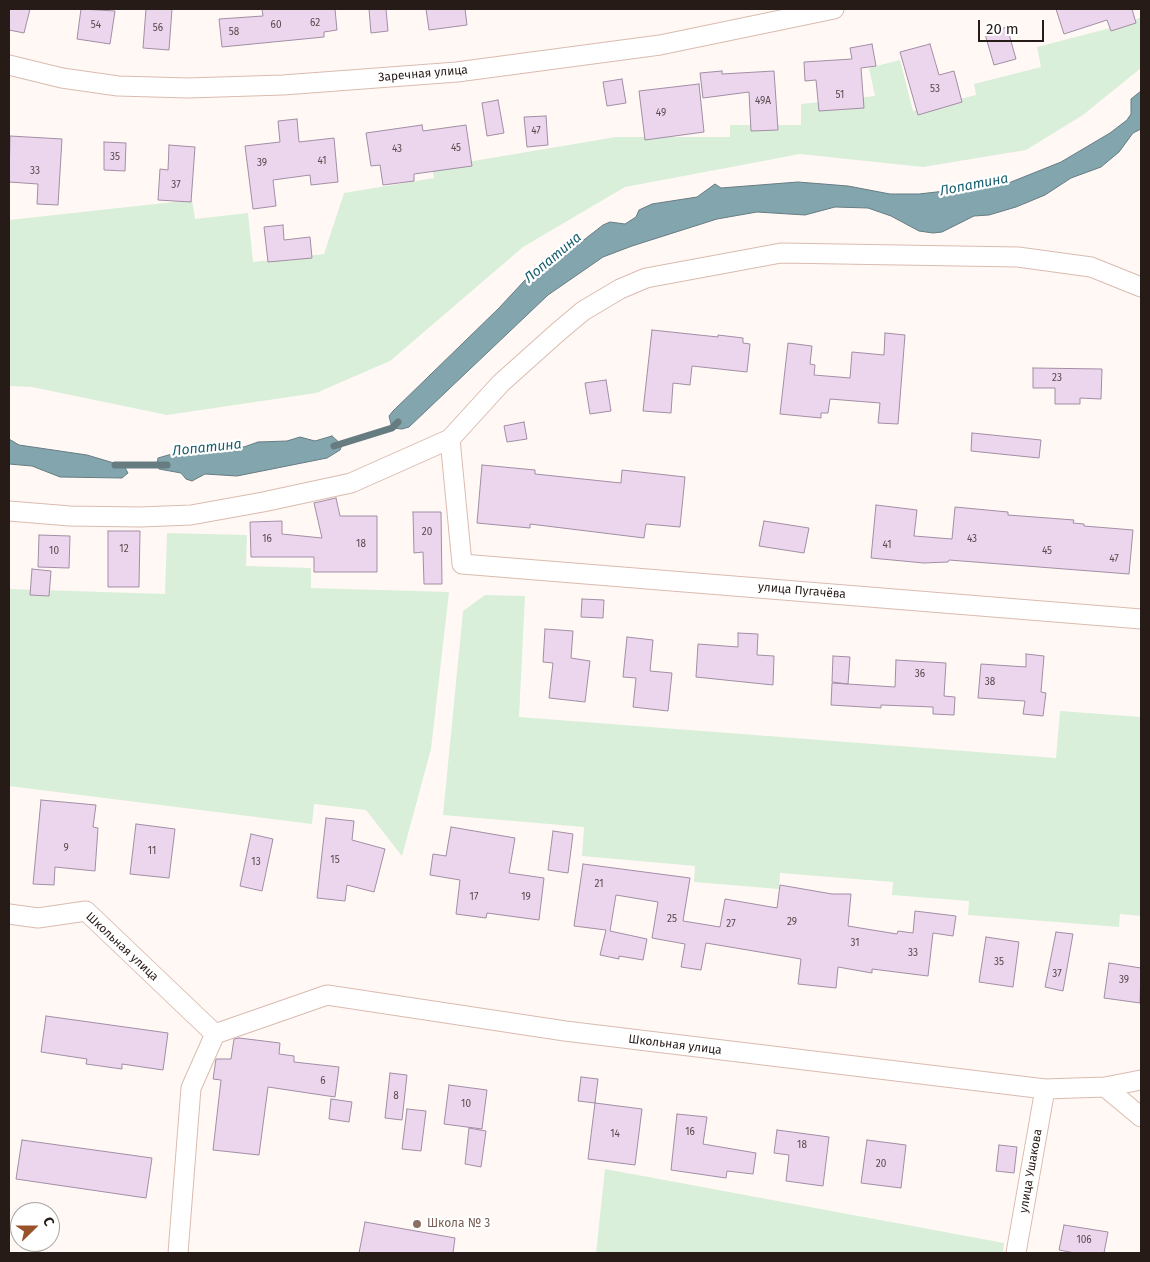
<!DOCTYPE html>
<html>
<head>
<meta charset="utf-8">
<style>
	body { margin:0 }
	#map { position:relative; width:1150px; height:1262px; overflow:hidden; background:#fff8f5; font-family:"Fira Sans",sans-serif }
	canvas { display:block }
	.frame { position:absolute; inset:0; border:10px solid #261b17; pointer-events:none }
	.north { position:absolute; left:10px; top:1202px; width:50px; height:50px; box-sizing:border-box; background:#fff; border:1px solid #a8a4a2; border-radius:50%; rotate:68deg; font-size:14px; font-weight:700; line-height:20px; text-align:center; color:#261b17 }
	.north::after { content:''; display:block; margin:auto; width:18px; height:22px; background:#99532a; clip-path:polygon(50% 0,100% 100%,50% 72%,0 100%) }
	.scale { position:absolute; left:978px; top:20px; width:66px; height:22px; box-sizing:border-box; border:2px solid #261b17; border-top:0; padding-left:6px; font-size:15px; line-height:18px; white-space:nowrap; color:#261b17; -webkit-text-stroke:4px #fff; paint-order:stroke }
</style>
</head>
<body>
<div id="map">
<canvas width="1150" height="1262"></canvas>
<div class="frame"></div>
<div class="north">С</div>
<div class="scale">20 m</div>
</div>
<script>
const c = document.querySelector('canvas').getContext('2d');
c.lineJoin = 'round';
function fillPath(path, color) {
  c.fillStyle = color;
  c.fill(path, 'evenodd');
}
function shape(rows) {
  const path = new Path2D();
  for (const r of rows) {
    path.moveTo(r[0], r[1]);
    for (let i = 2; i < r.length; i += 2) path.lineTo(r[i], r[i + 1]);
  }
  return path;
}
function stroke(path, color, width, dash) {
  c.strokeStyle = color;
  c.lineWidth = width;
  c.lineCap = dash ? 'butt' : 'round';
  c.setLineDash(dash || []);
  c.stroke(path);
}
function label(font, color, halo, rows, align = 'center') {
  c.font = font + ' "Fira Sans",sans-serif';
  c.lineWidth = 4.5;
  c.setLineDash([]);
  c.textBaseline = 'middle';
  c.strokeStyle = halo;
  c.fillStyle = color;
  for (const [text, x, y, turn = 0] of rows) {
    c.save();
    c.translate(x, y);
    c.rotate((+turn || 0) * Math.PI / 180);
    c.textAlign = isNaN(turn) ? turn : align;
    if (halo) c.strokeText(text, 0, 0);
    c.fillText(text, 0, 0);
    c.restore();
  }
}
fillPath(shape([
	[1141,17,1141,68,1083,115,1026,150,923,167,800,154,625,187,523,247,390,361,316,393,167,415,32,387,9,386,9,220,192,200,195,219,248,213,253,262,324,254,344,193,434,178,432,168,616,137,730,137,730,125,801,125,801,104,875,96,869,68,900,60,913,111,976,95,974,84,1041,67,1037,47,1126,24],
	[167,533,247,535,246,566,311,568,311,588,449,592,431,749,402,856,366,810,314,804,312,824,9,786,9,589,165,594],
	[485,595,525,596,519,717,1056,758,1060,711,1141,717,1141,916,1120,914,1119,927,968,915,969,901,892,895,893,882,780,873,779,889,694,882,695,866,582,856,584,827,443,815,463,611],
	[605,1169,1004,1243,1003,1253,596,1253]
]), '#d9efd9');
const water = shape([
	[1141,91,1141,129,1133,133,1119,152,1101,167,1071,178,1045,195,1016,207,989,215,974,216,942,232,933,233,919,231,891,216,868,208,835,207,805,215,757,212,717,219,632,246,603,257,548,295,409,427,402,429,392,428,389,416,393,411,499,308,539,265,571,250,603,225,610,222,625,224,636,217,639,210,652,204,697,197,715,184,721,188,798,182,848,186,890,194,919,194,1006,184,1061,162,1110,133,1127,120,1131,114,1131,99,1141,91],
	[332,436,342,445,340,450,327,458,237,476,205,474,192,481,186,479,181,473,159,469,157,465,158,458,193,448,229,445,244,447,258,442,287,441,300,437,315,441,332,436],
	[9,439,19,445,87,455,124,466,128,473,122,478,60,477,32,466,9,464,9,439]
]);
fillPath(water, '#83a5ae');
stroke(water, '#677c81', 1);
stroke(shape([
	[334,446,392,428,398,422],
	[115,465,167,465]
]), '#677c81', 7);
const building = shape([
	[9,9,30,9,24,33,9,30,9,9],
	[81,9,115,11,110,44,77,39,81,9],
	[146,9,172,9,169,50,143,48,146,9],
	[262,9,335,9,337,30,324,32,324,37,222,47,219,19,263,16,262,9],
	[369,9,386,9,388,31,371,33,369,9],
	[426,9,465,9,467,25,429,30,426,9],
	[1056,9,1132,9,1136,23,1111,31,1107,20,1064,34,1056,9],
	[1007,27,1016,59,994,65,985,34,1007,27],
	[872,44,876,66,861,68,864,108,819,111,816,80,805,81,804,62,852,59,850,48,872,44],
	[930,44,939,75,954,71,962,102,918,115,900,52,930,44],
	[722,71,722,74,774,71,778,130,751,131,749,92,703,98,700,73,722,71],
	[622,79,626,103,607,106,603,82,622,79],
	[699,84,704,132,645,140,639,91,699,84],
	[498,100,504,133,487,136,482,103,498,100],
	[546,116,548,145,527,147,524,117,546,116],
	[297,119,299,142,334,138,338,182,311,185,310,175,273,180,276,206,253,209,245,146,280,142,278,121,297,119],
	[422,125,423,131,466,125,472,166,414,174,414,181,383,185,380,165,371,166,366,133,422,125],
	[10,136,62,139,58,205,37,204,38,184,9,182,10,136],
	[104,142,126,143,125,171,104,170,104,142],
	[169,145,195,147,191,202,158,200,160,169,168,170,169,145],
	[283,225,284,240,310,237,312,258,268,262,264,227,283,225],
	[652,330,718,337,718,335,743,338,743,343,750,344,747,372,692,366,690,385,673,383,671,413,643,411,652,330],
	[885,333,905,335,898,424,878,423,880,403,830,399,828,413,821,413,821,418,780,414,788,343,812,346,810,364,815,365,814,375,850,378,852,352,884,355,885,333],
	[1033,368,1102,369,1101,399,1080,398,1080,404,1055,404,1055,388,1033,388,1033,368],
	[606,380,611,411,590,414,585,383,606,380],
	[524,422,527,439,507,442,504,426,524,422],
	[972,433,1041,440,1039,458,971,451,972,433],
	[482,465,535,470,535,474,621,483,622,470,685,477,680,527,646,524,644,538,530,524,530,528,477,523,482,465],
	[336,498,340,516,377,516,377,572,314,572,314,557,251,557,250,522,282,521,282,534,322,538,314,503,336,498],
	[876,505,917,510,914,536,952,539,955,507,1008,512,1008,515,1074,520,1073,523,1084,524,1084,526,1133,530,1129,574,949,560,948,562,924,563,871,558,876,505],
	[413,512,441,512,442,584,424,584,423,552,414,553,413,512],
	[764,521,809,528,804,553,759,546,764,521],
	[108,531,140,531,139,587,108,587,108,531],
	[39,535,70,536,69,568,38,567,39,535],
	[32,569,51,571,49,596,30,595,32,569],
	[582,599,604,600,603,618,581,617,582,599],
	[545,629,573,631,571,658,590,661,585,702,549,698,553,663,543,662,545,629],
	[738,633,758,634,757,655,774,656,773,685,696,677,698,644,738,647,738,633],
	[627,637,653,640,650,671,672,673,668,711,633,707,636,678,623,677,627,637],
	[1026,654,1044,656,1041,692,1046,693,1043,716,1023,714,1025,701,978,698,981,664,1026,667,1026,654],
	[833,656,850,657,848,684,832,682,833,656],
	[896,660,946,663,944,696,955,697,954,715,933,714,933,707,881,705,881,708,831,705,832,683,895,687,896,660],
	[41,800,96,805,93,827,98,828,95,871,55,867,54,885,33,884,41,800],
	[326,818,354,821,352,840,385,849,374,892,347,885,345,901,317,898,326,818],
	[136,824,175,829,169,878,130,874,136,824],
	[451,827,515,838,509,873,544,878,539,920,487,913,486,918,456,914,460,880,430,875,433,854,446,856,451,827],
	[553,831,573,834,568,873,548,870,553,831],
	[251,834,273,839,262,891,240,886,251,834],
	[583,864,690,878,683,921,720,927,725,899,777,908,780,885,832,894,851,894,848,926,897,934,898,931,913,933,915,911,956,916,953,936,933,933,928,976,872,969,872,973,838,967,836,988,798,984,801,959,706,943,701,970,681,967,685,944,652,938,658,902,616,895,610,931,647,939,643,960,619,956,619,959,600,955,606,930,574,926,583,864],
	[1056,932,1073,934,1063,991,1045,987,1056,932],
	[986,937,1019,942,1013,987,979,982,986,937],
	[1109,963,1141,968,1140,1003,1104,998,1109,963],
	[46,1016,168,1033,163,1070,122,1064,122,1069,86,1064,87,1059,41,1052,46,1016],
	[239,1038,280,1043,279,1054,294,1056,294,1062,339,1067,335,1097,268,1087,259,1155,213,1150,221,1080,213,1079,216,1059,231,1059,234,1039,239,1038],
	[390,1073,407,1075,402,1120,385,1118,390,1073],
	[581,1077,598,1079,595,1103,578,1101,581,1077],
	[449,1085,487,1090,482,1129,444,1124,449,1085],
	[331,1099,352,1102,349,1122,329,1119,331,1099],
	[595,1103,642,1109,635,1165,588,1159,595,1103],
	[407,1109,426,1111,421,1151,402,1149,407,1109],
	[677,1114,707,1117,703,1144,756,1153,753,1174,727,1171,726,1178,671,1170,677,1114],
	[469,1128,486,1131,481,1167,465,1164,469,1128],
	[777,1130,829,1137,823,1186,786,1181,789,1155,774,1153,777,1130],
	[22,1140,152,1158,146,1198,16,1179,22,1140],
	[867,1140,906,1145,901,1188,861,1183,867,1140],
	[999,1145,1017,1147,1014,1173,996,1171,999,1145],
	[365,1222,455,1238,453,1253,359,1253,365,1222],
	[1064,1225,1108,1232,1104,1253,1075,1253,1059,1250,1064,1225]
]);
fillPath(building, '#ecd6ee');
stroke(building, '#a28ea4', 1);
const street = shape([
	[9,65,62,78,118,86,188,88,283,85,457,72,660,45,834,9],
	[450,439,462,564,1141,619],
	[9,511,70,516,140,517,191,515,263,502,351,483,450,439,501,383,558,332,583,311,620,289,646,278,781,253,1018,257,1091,267,1141,287],
	[9,914,38,918,86,911,215,1034,327,995,565,1031,1045,1089,1105,1087,1141,1080],
	[1105,1087,1141,1117],
	[178,1253,191,1088,215,1034],
	[1016,1253,1045,1089]
]);
stroke(street, '#dabbaf', 21);
stroke(street, '#fff', 19);
for (const [x, y, r, color] of [
	[417,1224,5,"#8d6e63"]
]) {
  const dot = new Path2D();
  dot.arc(x, y, r, 0, 2 * Math.PI);
  c.fillStyle = color;
  c.fill(dot);
  stroke(dot, '#fff', 2);
}
label('10px', '#584a4d', null, [
	["62",315,23],
	["54",96,25],
	["60",276,25],
	["56",158,28],
	["58",234,32],
	["53",935,89],
	["51",840,95],
	["49А",763,101],
	["49",661,113],
	["47",536,131],
	["45",456,148],
	["43",397,149],
	["35",115,157],
	["41",322,161],
	["39",262,163],
	["33",35,171],
	["37",176,185],
	["23",1057,378],
	["20",427,532],
	["16",267,539],
	["43",972,539],
	["18",361,544],
	["41",887,545],
	["12",124,549],
	["10",54,551],
	["45",1047,551],
	["47",1114,559],
	["36",920,674],
	["38",990,682],
	["9",66,848],
	["11",152,851],
	["15",335,860],
	["13",256,862],
	["21",599,884],
	["17",474,897],
	["19",526,897],
	["25",672,919],
	["29",792,922],
	["27",731,924],
	["31",855,943],
	["33",913,953],
	["35",999,962],
	["37",1057,974],
	["39",1124,980],
	["6",323,1081],
	["8",396,1096],
	["10",466,1104],
	["16",690,1132],
	["14",615,1134],
	["18",802,1145],
	["20",881,1164],
	["106",1084,1240]
]);
label('12px', '#261b17', '#fff', [
	["Заречная улица",423,74,-5],
	["улица Пугачёва",802,591,5],
	["Школьная улица",122,947,43],
	["Школьная улица",675,1045,7],
	["улица Ушакова",1031,1171,-80]
]);
label('12px', '#785e54', '#fff', [
	["Школа № 3",427,1224]
], 'left');
label('italic 14px', '#1a5f6e', '#fff', [
	["Лопатина",974,185,-11],
	["Лопатина",553,258,-40],
	["Лопатина",207,448,-6]
]);
</script>
</body>
</html>
